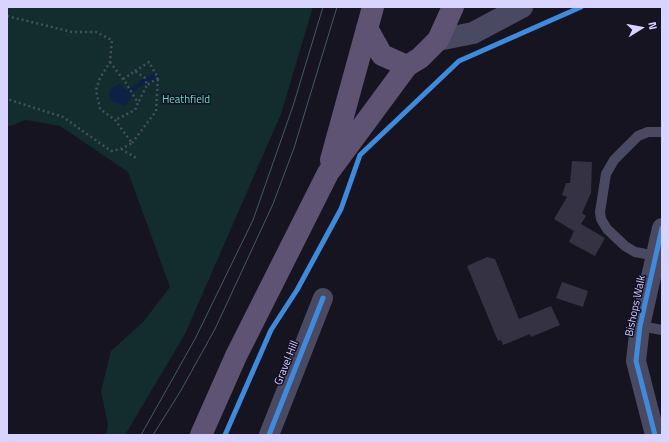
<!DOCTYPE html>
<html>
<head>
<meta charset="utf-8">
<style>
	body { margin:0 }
	#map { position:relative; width:669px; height:442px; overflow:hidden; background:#161421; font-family:"Titillium Web",sans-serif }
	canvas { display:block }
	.frame { position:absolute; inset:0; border:8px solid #d9d4ff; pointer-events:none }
	.north { position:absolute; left:621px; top:8px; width:40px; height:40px; -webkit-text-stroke:3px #130f26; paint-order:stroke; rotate:79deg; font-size:11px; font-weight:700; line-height:16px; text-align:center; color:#d9d4ff }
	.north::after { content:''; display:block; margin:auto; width:14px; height:18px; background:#d9d4ff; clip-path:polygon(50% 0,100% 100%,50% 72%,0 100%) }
</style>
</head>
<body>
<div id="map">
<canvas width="669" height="442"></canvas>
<div class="frame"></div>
<div class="north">N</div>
</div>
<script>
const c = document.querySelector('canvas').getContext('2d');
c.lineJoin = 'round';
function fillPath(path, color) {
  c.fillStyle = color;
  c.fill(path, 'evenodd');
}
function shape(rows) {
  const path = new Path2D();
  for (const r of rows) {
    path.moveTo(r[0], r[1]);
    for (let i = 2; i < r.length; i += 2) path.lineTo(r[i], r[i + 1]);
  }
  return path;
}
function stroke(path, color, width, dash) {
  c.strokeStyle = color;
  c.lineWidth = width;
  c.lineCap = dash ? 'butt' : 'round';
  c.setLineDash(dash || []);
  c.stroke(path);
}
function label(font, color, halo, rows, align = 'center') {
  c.font = font + ' "Titillium Web",sans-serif';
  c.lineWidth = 3;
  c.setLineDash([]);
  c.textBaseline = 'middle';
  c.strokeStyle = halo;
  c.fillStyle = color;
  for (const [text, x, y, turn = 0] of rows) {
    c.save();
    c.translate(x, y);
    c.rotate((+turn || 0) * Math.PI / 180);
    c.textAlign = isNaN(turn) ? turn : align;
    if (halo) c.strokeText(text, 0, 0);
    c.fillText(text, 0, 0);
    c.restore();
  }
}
fillPath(shape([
	[7,7,313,7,281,114,185,334,125,435,106,435,108,425,101,391,111,351,143,322,170,287,128,172,60,126,26,120,7,127]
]), '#132c2d');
fillPath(shape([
	[141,81,143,84,131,93,130,99,125,106,114,102,109,97,110,90,119,84,127,90]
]), '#0d2144');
stroke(shape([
	[142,83,155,76]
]), '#0d2144', 5.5);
fillPath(shape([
	[572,161,592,162,591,193,582,213,586,216,581,224,605,238,595,256,569,242,574,231,554,219,567,197,562,195,566,183,570,183],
	[487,257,495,259,519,319,551,306,560,325,531,337,530,334,503,345,501,340,498,341,467,266],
	[562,282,588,291,583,307,556,298]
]), '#343243');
stroke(shape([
	[7,16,72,32,96,32,112,40,110,62,100,78,96,90,100,109,115,120,132,143,121,149,111,151,63,117,7,99],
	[110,62,126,83,138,103,135,110,115,120],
	[135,71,149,62,158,78,147,85],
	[123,79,135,71,145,78,147,85,138,103],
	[132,143,156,111,158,78],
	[121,149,138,159]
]), '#44505f', 2.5, [2, 3]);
stroke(shape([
	[657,256,635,252,625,246,607,229,601,219,600,212,606,174,614,160,638,136,648,132,662,132],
	[640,326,662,330]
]), '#4a4962', 10);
stroke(shape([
	[269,435,323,298],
	[655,435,636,361,640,326,662,228]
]), '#4a4962', 20);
stroke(shape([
	[438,40,473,33,522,7]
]), '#4a4962', 22);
stroke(shape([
	[367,28,382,55,407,66],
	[331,160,373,7],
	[201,435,236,356,328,173,407,66,420,58,438,40,453,7]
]), '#5e5373', 22);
stroke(shape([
	[141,435,195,339,253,220,293,106,323,7],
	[153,435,180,392,215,329,273,204,294,148,337,7]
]), '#43596b', 1);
stroke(shape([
	[225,435,271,330,297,290,341,209,360,155,459,61,581,7],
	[269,435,323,298],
	[655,435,636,361,640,326,662,228]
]), '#408adc', 5);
label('11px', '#5fe0c0', '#130f26', [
	["Heathfield",186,100]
]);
label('11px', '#d9d4ff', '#130f26', [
	["Bishops Walk",636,306,-78],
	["Gravel Hill",287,363,-68]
]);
</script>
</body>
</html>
